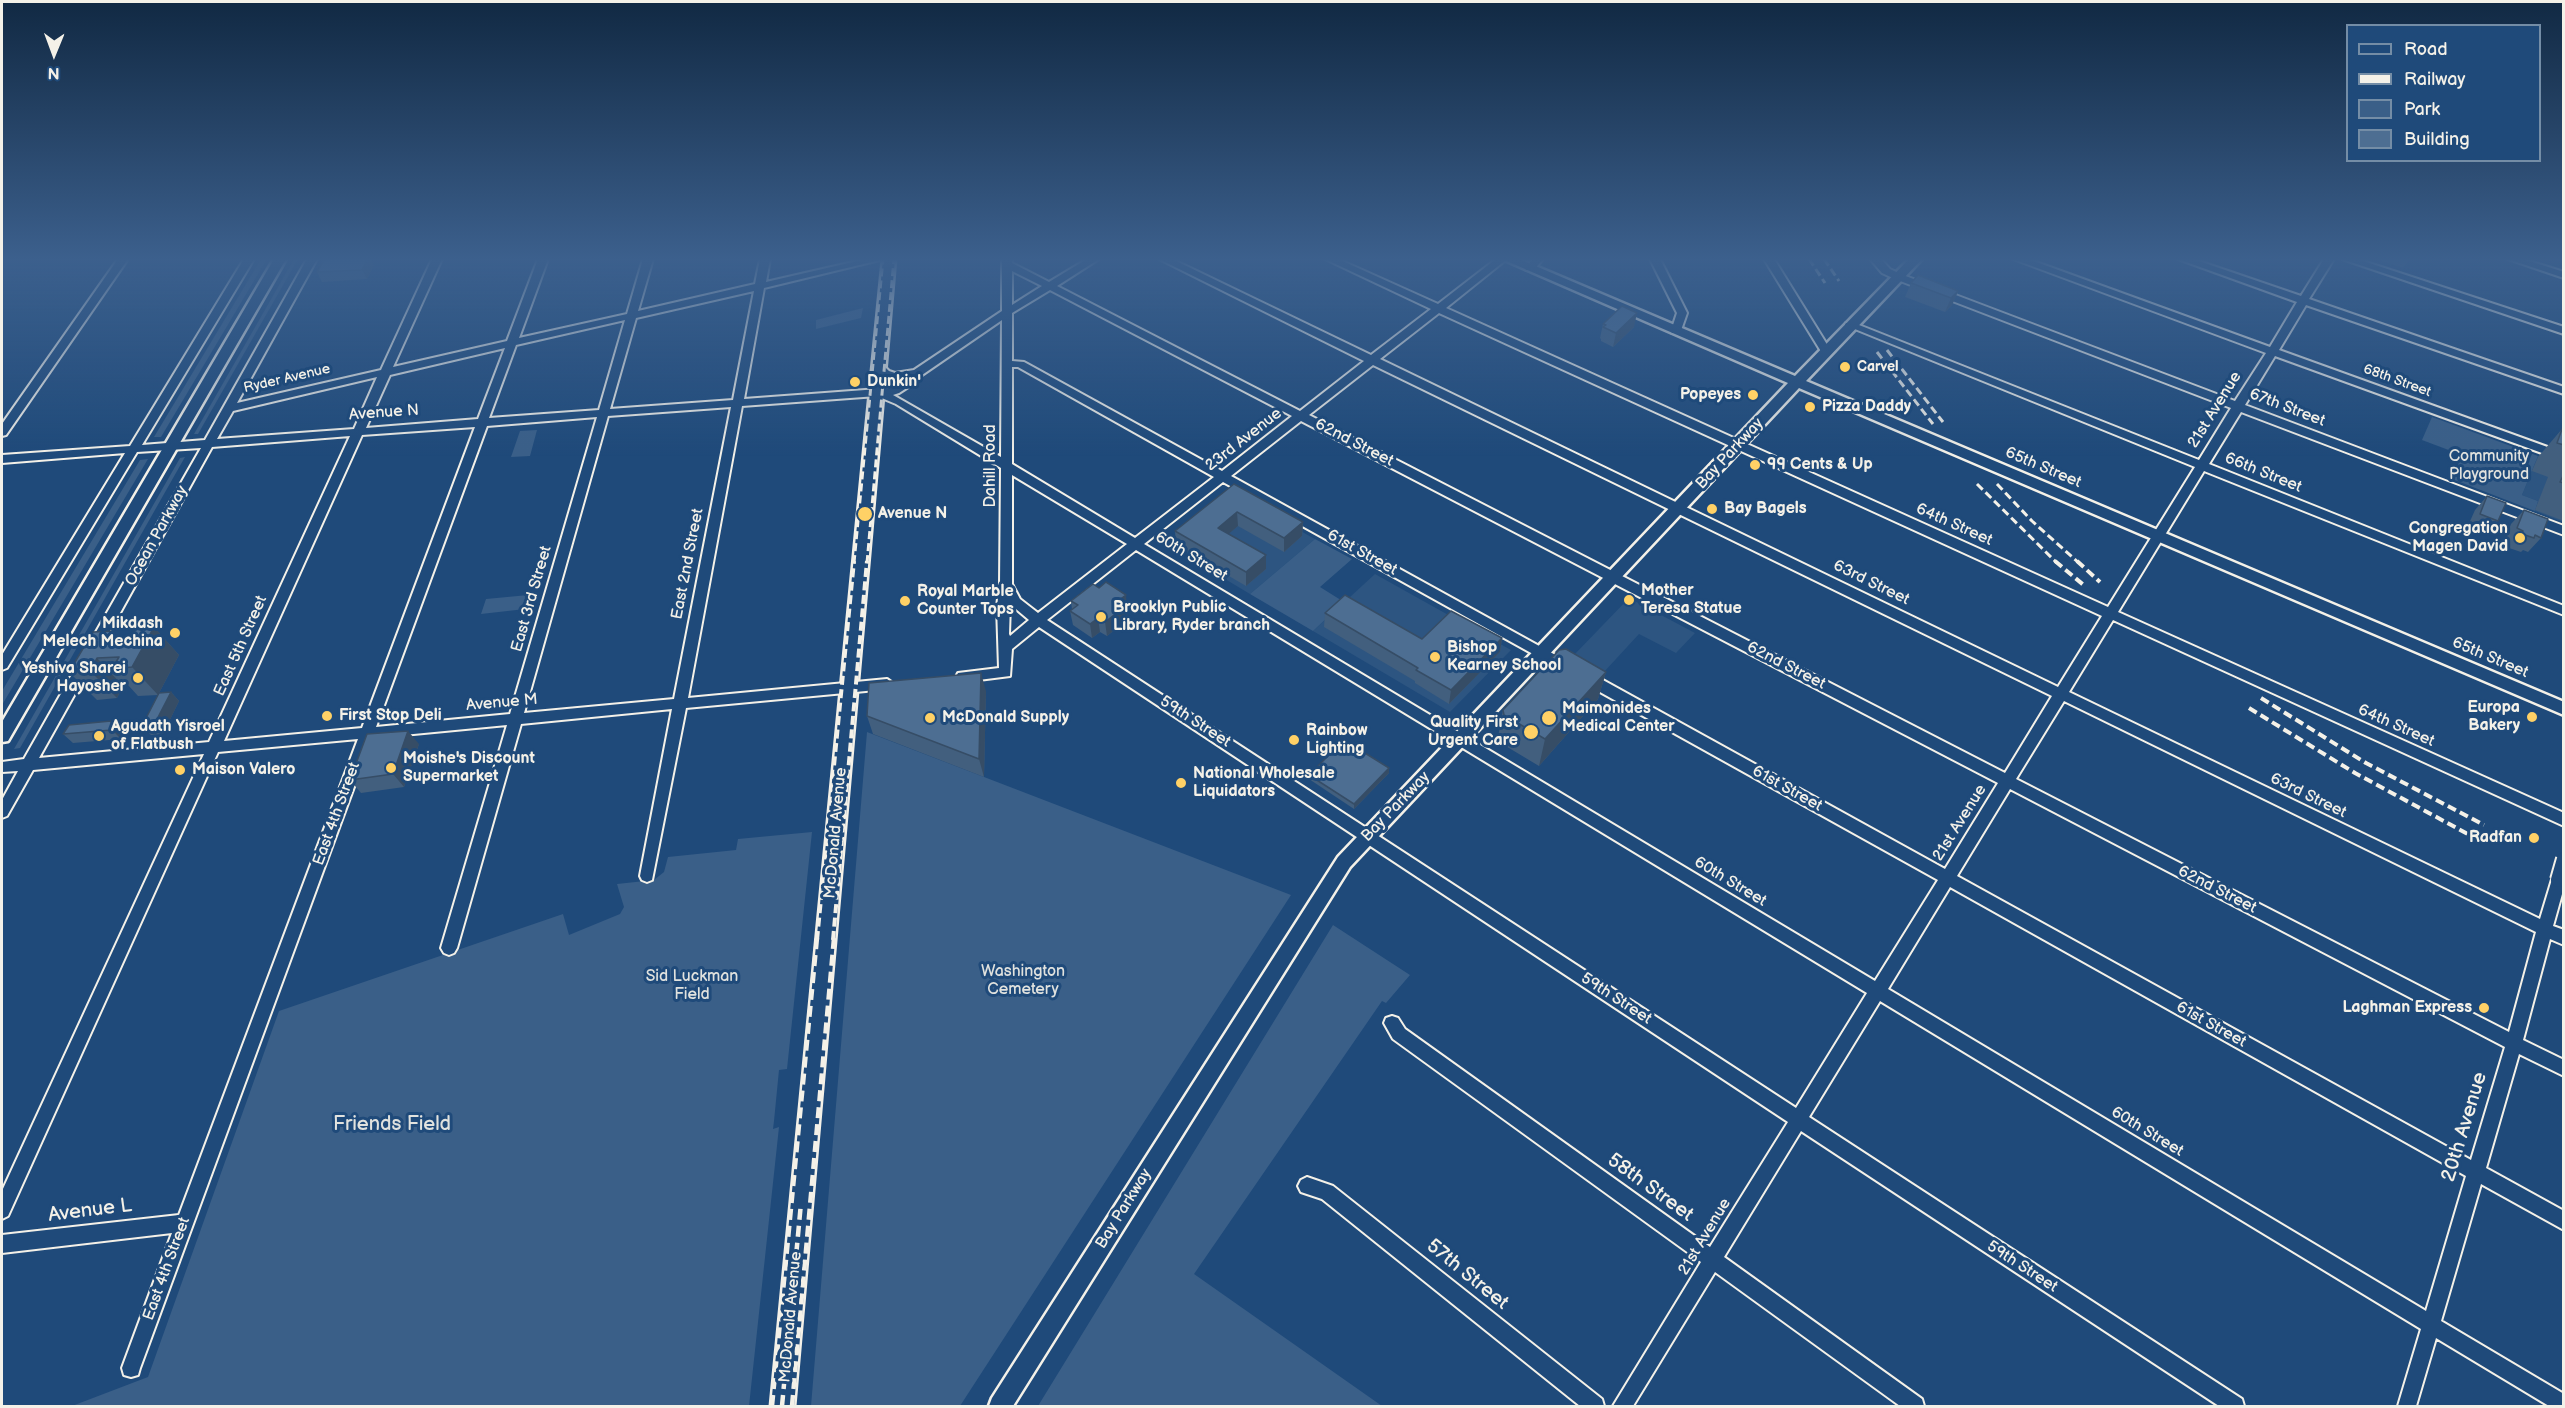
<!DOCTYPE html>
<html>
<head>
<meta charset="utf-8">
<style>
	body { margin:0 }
	#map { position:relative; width:2565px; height:1408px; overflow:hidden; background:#1f4a7a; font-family:"Balsamiq Sans",sans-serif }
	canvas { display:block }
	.frame { position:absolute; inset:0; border:3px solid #f4f1e8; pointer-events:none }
	.legend { position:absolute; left:2346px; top:24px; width:195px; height:138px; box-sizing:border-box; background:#1f4a7a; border:2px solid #748da6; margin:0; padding:8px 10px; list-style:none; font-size:18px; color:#f4f1e8 }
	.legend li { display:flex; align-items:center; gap:12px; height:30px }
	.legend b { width:30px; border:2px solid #748da6 }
	.north { position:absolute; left:24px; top:24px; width:60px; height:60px; -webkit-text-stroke:4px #1f4a7a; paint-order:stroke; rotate:181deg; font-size:16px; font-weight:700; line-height:24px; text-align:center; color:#f4f1e8 }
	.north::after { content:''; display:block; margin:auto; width:21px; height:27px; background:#f4f1e8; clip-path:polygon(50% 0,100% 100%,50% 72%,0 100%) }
</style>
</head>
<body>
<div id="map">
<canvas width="2565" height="1408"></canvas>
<div class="frame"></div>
<ul class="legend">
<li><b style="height:8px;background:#1f4a7a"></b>Road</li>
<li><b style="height:8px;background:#f4f1e8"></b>Railway</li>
<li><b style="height:16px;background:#3a5f88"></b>Park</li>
<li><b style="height:16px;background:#4d6e92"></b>Building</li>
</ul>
<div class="north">N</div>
</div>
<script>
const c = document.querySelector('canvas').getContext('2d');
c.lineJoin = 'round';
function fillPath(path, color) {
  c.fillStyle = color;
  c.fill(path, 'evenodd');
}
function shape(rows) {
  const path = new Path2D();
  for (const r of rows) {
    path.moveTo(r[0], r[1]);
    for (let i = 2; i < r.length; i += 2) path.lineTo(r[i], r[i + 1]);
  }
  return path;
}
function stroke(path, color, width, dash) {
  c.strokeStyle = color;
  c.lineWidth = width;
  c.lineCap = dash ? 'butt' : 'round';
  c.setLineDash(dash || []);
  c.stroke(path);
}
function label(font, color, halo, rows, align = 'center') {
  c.font = font + ' "Balsamiq Sans",sans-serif';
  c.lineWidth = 6;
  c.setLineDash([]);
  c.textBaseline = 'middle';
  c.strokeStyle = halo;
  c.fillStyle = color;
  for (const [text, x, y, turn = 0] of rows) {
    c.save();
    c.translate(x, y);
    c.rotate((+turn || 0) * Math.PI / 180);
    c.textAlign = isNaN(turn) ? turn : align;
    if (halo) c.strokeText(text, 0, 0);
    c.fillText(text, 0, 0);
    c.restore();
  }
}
fillPath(shape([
	[2538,456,2563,465,2563,522,2535,511,2538,501,2522,495],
	[1230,492,1315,539,1250,594,1165,543],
	[1375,574,1511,650,1450,712,1313,631],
	[1629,598,1695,633,1676,653,1639,634,1604,672,1574,655]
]), '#2d5581');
fillPath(shape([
	[261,259,267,259,161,437,154,437],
	[294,259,298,259,198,434,194,434],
	[863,308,861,318,816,329,816,320],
	[2432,417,2538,456,2522,495,2538,501,2535,511,2452,479,2462,455,2422,440],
	[537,430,530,456,511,457,520,431],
	[185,457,20,748,14,749,180,458],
	[148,459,2,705,2,691,140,460],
	[1315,539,1352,559,1320,587,1344,602,1313,631,1250,594],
	[539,594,534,608,481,614,486,599],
	[867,732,1291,895,960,1406,811,1406],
	[812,832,787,1069,779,1070,774,1121,773,1129,779,1127,749,1406,72,1406,148,1377,279,1011,563,914,569,935,620,914,624,907,617,884,654,880,664,872,668,857,736,850,738,839],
	[1333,925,1410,975,1386,1003,1382,1001,1194,1274,1382,1406,1038,1406]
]), '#3a5f88');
const minor = shape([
	[118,259,128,259,6,435,2,436,2,424,118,259],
	[244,259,254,259,142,445,205,440,307,259,317,259,237,403,381,370,432,259,442,259,393,367,507,341,538,259,548,259,519,338,627,314,643,259,653,259,638,311,755,284,760,259,770,259,766,282,866,259,884,259,764,288,744,399,892,388,908,378,895,379,881,375,875,368,876,366,884,366,889,371,895,373,914,370,1002,311,1002,259,1012,259,1012,263,1049,282,1087,259,1099,259,1057,286,1300,411,1364,361,1159,259,1172,259,1371,355,1431,309,1325,259,1338,259,1438,304,1496,259,1507,259,1446,308,2108,607,2195,467,1845,325,1846,323,1854,323,2199,460,2231,408,1895,279,1882,273,1870,259,1881,259,1890,269,1903,275,2235,401,2266,353,2013,259,2028,259,2270,347,2297,302,2178,259,2193,259,2301,296,2324,259,2334,259,2309,299,2564,387,2564,394,2306,305,2279,350,2564,453,2564,461,2275,356,2245,405,2564,526,2564,535,2241,412,2209,464,2564,606,2564,615,2204,471,2118,612,2564,813,2564,826,2113,620,2069,692,2540,919,2553,876,2558,874,2563,876,2564,887,2553,926,2564,930,2564,945,2550,939,2523,1040,2564,1060,2564,1076,2519,1054,2486,1168,2564,1211,2564,1230,2481,1184,2441,1321,2564,1394,2564,1406,2549,1406,2436,1338,2416,1406,2398,1406,2421,1329,1880,1001,1809,1117,2242,1399,2244,1406,2219,1406,1801,1131,1724,1257,1922,1399,1924,1406,1900,1406,1715,1272,1633,1406,1613,1406,1701,1262,1393,1039,1384,1023,1386,1018,1392,1016,1398,1018,1405,1029,1710,1247,1788,1122,1039,627,1012,649,1010,676,963,682,958,681,956,677,958,673,999,668,997,606,1000,584,1001,468,896,404,877,396,742,406,688,698,887,679,894,684,887,689,686,708,652,880,647,882,642,880,640,876,672,709,521,724,457,948,454,953,449,955,444,953,441,948,507,725,372,738,140,1368,138,1375,131,1377,124,1375,122,1368,172,1233,2,1253,2,1235,179,1215,358,739,218,752,8,1216,2,1219,2,1191,204,754,33,770,7,816,2,818,2,800,18,771,2,772,2,762,24,759,79,662,84,660,91,665,39,758,209,742,350,436,212,447,100,649,95,651,88,646,201,448,137,452,7,668,2,670,2,655,125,453,2,463,2,455,130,446,244,259],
	[1012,271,1042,286,1012,305,1012,271],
	[1050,290,1292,416,1222,471,1024,362,1012,361,1012,313,1050,290],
	[754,291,733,400,610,409,636,318,754,291],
	[1439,313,2102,616,2058,687,1380,359,1439,313],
	[625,320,599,410,489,418,516,345,625,320],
	[1002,320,1001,457,893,395,899,393,919,380,922,375,1002,320],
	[505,348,478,419,366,428,390,375,505,348],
	[1373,365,2052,696,2005,773,1309,415,1373,365],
	[1012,367,1018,367,1214,477,1135,538,1012,464,1012,367],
	[377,377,354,429,217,439,233,411,377,377],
	[731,407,674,699,524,713,608,416,731,407],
	[597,417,510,714,376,727,487,426,597,417],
	[1301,421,1998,783,1945,869,1592,674,1582,674,1580,678,1582,682,1938,880,1875,981,1144,544,1223,482,1560,669,1570,669,1572,666,1570,663,1231,476,1301,421],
	[475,427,362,728,224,741,362,435,475,427],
	[1012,475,1127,544,1038,613,1020,599,1012,584,1012,475],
	[1136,550,1867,993,1796,1108,1047,620,1136,550],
	[1010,604,1029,620,1010,636,1009,634,1010,604],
	[2064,701,2536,932,2509,1032,2016,779,2064,701],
	[2010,789,2505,1047,2471,1160,1957,876,2010,789],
	[1950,887,2466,1176,2426,1311,1888,989,1950,887],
	[1533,259,1543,259,1534,270,1526,270,1525,268,1533,259],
	[1650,259,1660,259,1687,313,1680,333,1672,333,1671,331,1677,313,1650,259],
	[1764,259,1774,259,1831,351,1830,353,1822,353,1764,259],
	[2342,259,2357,259,2564,327,2564,334,2342,259],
	[2508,259,2523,259,2564,272,2564,278,2508,259],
	[1307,1177,1333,1186,1602,1399,1604,1406,1580,1406,1322,1199,1301,1192,1298,1186,1301,1180,1307,1177]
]);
const major = shape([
	[274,259,286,259,8,741,2,742,2,722,274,259],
	[883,259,895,259,794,1406,771,1406,883,259],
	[1502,259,1519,259,1795,376,1909,259,1922,259,1806,381,2564,702,2564,715,1799,388,1350,867,1013,1406,989,1406,992,1398,1338,857,1788,383,1502,259]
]);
stroke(minor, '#f4f1e8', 4);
stroke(major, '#f4f1e8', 5);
fillPath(minor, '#1f4a7a');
fillPath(major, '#1f4a7a');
stroke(shape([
	[1809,259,1825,283],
	[1824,259,1839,281],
	[1887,350,1943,422],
	[1877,352,1933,424],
	[1977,484,2057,563],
	[1997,484,2032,521,2079,563],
	[854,563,883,259],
	[867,563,894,259]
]), '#f4f1e8', 3, [8, 4]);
stroke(shape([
	[2055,561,2086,587],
	[2077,561,2100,582],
	[2261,698,2366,763,2484,825],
	[2249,708,2355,773,2477,839],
	[817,940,854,561],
	[833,940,867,561]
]), '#f4f1e8', 4, [9, 4.5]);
stroke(shape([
	[772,1406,817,938],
	[782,1406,801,1203],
	[792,1406,834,938]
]), '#f4f1e8', 4.5, [11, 6]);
const minorBridge = shape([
	[2558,880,2564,859]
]);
stroke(minorBridge, '#f4f1e8', 18, []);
stroke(minorBridge, '#1f4a7a', 14);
fillPath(shape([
	[2375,259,2410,259,2403,268],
	[374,265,367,279,322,282,317,272],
	[1911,283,1958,291,1952,305,1945,312,1905,297],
	[1603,324,1634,327,1613,347,1601,341,1601,339,1600,338],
	[2562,429,2564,429,2564,521,2535,510,2548,477,2532,471,2538,457],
	[1234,484,1303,522,1302,536,1284,552,1238,526,1228,534,1266,569,1246,586,1176,545,1175,531],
	[2487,496,2498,521,2486,535,2467,528,2475,510],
	[2524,510,2541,538,2528,552,2523,550,2521,552,2509,548,2510,545,2504,542,2511,524],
	[1071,601,1128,609,1127,609,1128,619,1107,636,1100,632,1092,638,1073,625,1070,611,1072,610],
	[1325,613,1422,639,1502,638,1500,652,1449,704,1415,683,1415,681,1324,627],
	[154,627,179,655,158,695,138,696,128,685,123,686,117,698,97,700,69,672,123,641,128,641],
	[1606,672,1598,699,1539,766,1499,742,1498,737,1503,710],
	[986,691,984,777,873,734,867,716],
	[171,692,179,701,163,734,151,735,142,726],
	[69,725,121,730,121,739,73,743,63,734],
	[419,744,404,787,361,793,350,780],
	[1389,768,1389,773,1354,809,1309,779,1309,775]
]), '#425f7e');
fillPath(shape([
	[367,259,370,259,374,265,367,279,362,270],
	[1958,291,1952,305,1945,312,1951,298],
	[1637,313,1634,327,1613,347,1616,333],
	[1237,512,1238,526,1219,542,1218,528],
	[1303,522,1302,536,1284,552,1284,538],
	[1266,555,1266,569,1246,586,1246,572],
	[1126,595,1128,619,1107,636,1105,622,1119,600],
	[1098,618,1100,632,1092,638,1090,624],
	[154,627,179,655,158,695,132,667,106,643,113,631,138,657],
	[1502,638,1500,652,1449,704,1451,690],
	[97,658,123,686,117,698,90,671],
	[1606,672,1598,699,1539,766,1545,739],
	[981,673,986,691,984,777,979,759],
	[171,692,179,701,163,734,154,725],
	[111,721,121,730,121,739,112,730],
	[408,731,419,744,404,787,393,774],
	[1389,768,1389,773,1354,809,1354,804]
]), '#364d66');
const building = shape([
	[331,259,367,259,362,270,317,272,324,260,331,259],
	[1918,275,1958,291,1951,298,1911,283,1918,275],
	[1622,306,1637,313,1616,333,1603,327,1606,325,1603,324,1622,306],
	[2562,429,2564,429,2564,445,2557,443,2562,429],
	[2564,474,2564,483,2560,482,2564,474],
	[1234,484,1303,522,1284,538,1237,512,1218,528,1266,555,1246,572,1175,531,1234,484],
	[2487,496,2506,503,2498,521,2480,514,2487,496],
	[2524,510,2548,519,2541,538,2535,535,2534,538,2522,534,2523,531,2517,528,2524,510],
	[1106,582,1126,595,1119,600,1127,605,1105,622,1098,618,1090,624,1070,611,1078,605,1071,601,1093,584,1099,588,1106,582],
	[1345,595,1422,639,1451,611,1502,638,1451,690,1416,670,1418,668,1325,613,1345,595],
	[154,627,132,667,112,669,119,657,97,658,90,671,69,672,93,632,113,631,106,643,128,641,135,629,154,627],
	[1566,649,1606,672,1545,739,1504,715,1503,710,1559,650,1566,649],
	[981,673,979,759,867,716,869,683,981,673],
	[171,692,154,725,142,726,159,693,171,692],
	[111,721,112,730,63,734,69,725,111,721],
	[408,731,393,774,350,780,367,734,408,731],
	[1344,740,1389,768,1354,804,1309,775,1344,740]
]);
fillPath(building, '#4d6e92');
stroke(building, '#364d66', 1.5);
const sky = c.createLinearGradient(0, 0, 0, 456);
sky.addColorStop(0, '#112943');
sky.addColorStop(0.57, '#3c608d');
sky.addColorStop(1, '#3c608d00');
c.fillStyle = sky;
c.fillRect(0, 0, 2565, 456);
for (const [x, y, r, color] of [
	[1845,367,6,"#ffd166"],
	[855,382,6,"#ffd166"],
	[1753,395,6,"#ffd166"],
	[1810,407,6,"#ffd166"],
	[1755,465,6,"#ffd166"],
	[1712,509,6,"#ffd166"],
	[865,514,8,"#ffd166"],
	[2520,538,6,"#ffd166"],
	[1629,600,6,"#ffd166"],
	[905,601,6,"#ffd166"],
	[1101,617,6,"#ffd166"],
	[175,633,6,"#ffd166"],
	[1435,657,6,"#ffd166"],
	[138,678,6,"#ffd166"],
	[327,716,6,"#ffd166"],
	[2532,717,6,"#ffd166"],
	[930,718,6,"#ffd166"],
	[1549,718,8,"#ffd166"],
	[1531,732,8,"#ffd166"],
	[99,736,6,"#ffd166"],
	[1294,740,6,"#ffd166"],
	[391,768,6,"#ffd166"],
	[180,770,6,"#ffd166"],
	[1181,783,6,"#ffd166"],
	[2534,838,6,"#ffd166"],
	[2484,1008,6,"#ffd166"]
]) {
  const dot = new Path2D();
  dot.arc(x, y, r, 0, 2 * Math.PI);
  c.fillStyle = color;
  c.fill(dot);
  stroke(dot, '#1f4a7a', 2);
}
label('bold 14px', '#f4f1e8', '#1f4a7a', [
	["Carvel",1857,367]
], 'left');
label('14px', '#f4f1e8', '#1f4a7a', [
	["Ryder Avenue",287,379,-13],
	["68th Street",2397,381,20]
]);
label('bold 16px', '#f4f1e8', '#1f4a7a', [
	["Dunkin'",867,382],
	["Popeyes",1741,395,"right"],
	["Pizza Daddy",1822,407],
	["99 Cents & Up",1767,465],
	["Bay Bagels",1724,509],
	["Avenue N",878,514],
	["Congregation",2508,529,"right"],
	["Magen David",2508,547,"right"],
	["Mother",1641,591],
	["Teresa Statue",1641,609],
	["Royal Marble",917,592],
	["Counter Tops",917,610],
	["Brooklyn Public",1113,608],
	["Library, Ryder branch",1113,626],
	["Mikdash",163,624,"right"],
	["Melech Mechina",163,642,"right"],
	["Bishop",1447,648],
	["Kearney School",1447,666],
	["Yeshiva Sharei",126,669,"right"],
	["Hayosher",126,687,"right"],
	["Europa",2520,708,"right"],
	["Bakery",2520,726,"right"],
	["Maimonides",1562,709],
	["Medical Center",1562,727],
	["First Stop Deli",339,716],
	["McDonald Supply",942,718],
	["Quality First",1518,723,"right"],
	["Urgent Care",1518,741,"right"],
	["Agudath Yisroel",111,727],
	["of Flatbush",111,745],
	["Rainbow",1306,731],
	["Lighting",1306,749],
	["Moishe's Discount",403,759],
	["Supermarket",403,777],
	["Maison Valero",192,770],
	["National Wholesale",1193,774],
	["Liquidators",1193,792],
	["Radfan",2522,838,"right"],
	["Laghman Express",2472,1008,"right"]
], 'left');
label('16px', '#f4f1e8', '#1f4a7a', [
	["67th Street",2287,408,21],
	["21st Avenue",2215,410,-58],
	["Avenue N",384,413,-4],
	["23rd Avenue",1244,440,-38],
	["62nd Street",1354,443,27],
	["Bay Parkway",1730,454,-47],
	["Dahill Road",991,466,-90],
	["65th Street",2043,468,23],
	["66th Street",2263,473,22],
	["64th Street",1954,525,24],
	["Ocean Parkway",157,536,-61],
	["61st Street",1362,553,29],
	["60th Street",1191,557,31],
	["East 2nd Street",688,564,-79],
	["63rd Street",1871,583,26],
	["East 3rd Street",532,599,-74],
	["East 5th Street",241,646,-66],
	["65th Street",2490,658,23],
	["62nd Street",1786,666,27],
	["Avenue M",502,703,-5],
	["59th Street",1195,722,33],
	["64th Street",2396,726,24],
	["61st Street",1787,789,29],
	["63rd Street",2308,796,26],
	["Bay Parkway",1396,807,-46],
	["East 4th Street",337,814,-70],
	["21st Avenue",1960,823,-58],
	["McDonald Avenue",836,833,-85],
	["60th Street",1730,882,31],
	["62nd Street",2217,890,27],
	["59th Street",1616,999,33],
	["61st Street",2211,1025,29],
	["60th Street",2147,1132,31],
	["Bay Parkway",1124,1209,-58],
	["21st Avenue",1705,1237,-59],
	["59th Street",2022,1267,33],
	["East 4th Street",167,1269,-70],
	["McDonald Avenue",791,1317,-85]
]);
label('16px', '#e1e2de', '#1f4a7a', [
	["Community",2489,457],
	["Playground",2489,475],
	["Washington",1023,972],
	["Cemetery",1023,990],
	["Sid Luckman",692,977],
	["Field",692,995]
]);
label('20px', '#e1e2de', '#1f4a7a', [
	["Friends Field",392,1125]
]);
label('20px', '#f4f1e8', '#1f4a7a', [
	["20th Avenue",2465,1127,-73],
	["58th Street",1650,1188,36],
	["Avenue L",90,1211,-7],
	["57th Street",1467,1275,39]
]);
</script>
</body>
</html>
